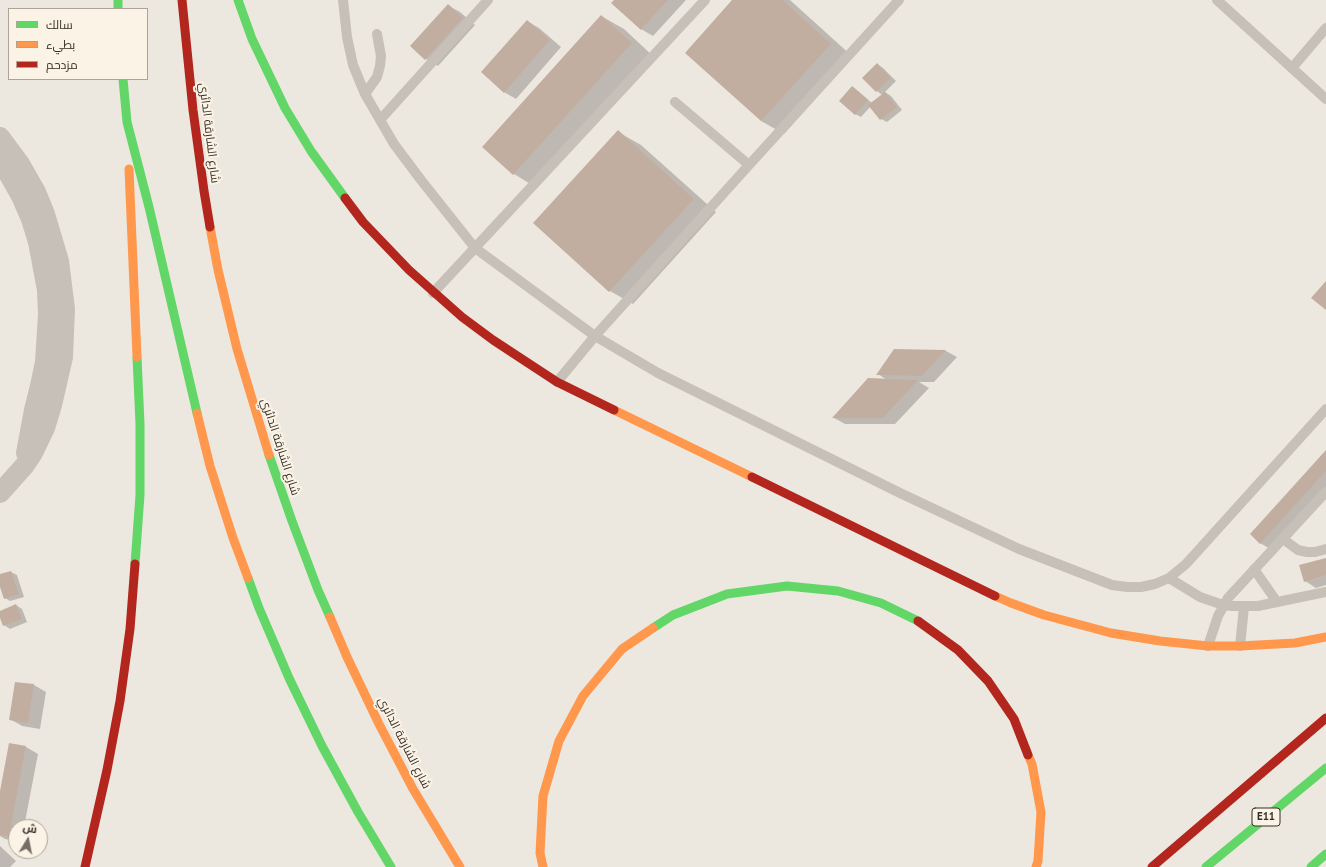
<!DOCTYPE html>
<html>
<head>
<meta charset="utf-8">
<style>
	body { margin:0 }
	#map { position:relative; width:1326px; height:867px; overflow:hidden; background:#ede8df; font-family:"PT Sans",Cairo,sans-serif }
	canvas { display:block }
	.legend { position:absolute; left:8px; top:8px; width:140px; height:72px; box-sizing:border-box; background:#fbf3e6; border:1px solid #ada499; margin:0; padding:5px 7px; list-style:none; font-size:12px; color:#372d26 }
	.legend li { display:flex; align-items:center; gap:8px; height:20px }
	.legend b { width:20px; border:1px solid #ada499 }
	.north { position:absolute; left:8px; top:819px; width:40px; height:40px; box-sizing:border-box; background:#fbf3e6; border:1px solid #ada499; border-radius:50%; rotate:10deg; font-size:11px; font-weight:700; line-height:16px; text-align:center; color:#372d26 }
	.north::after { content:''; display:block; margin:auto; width:14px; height:18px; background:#776e67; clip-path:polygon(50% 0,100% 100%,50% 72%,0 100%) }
</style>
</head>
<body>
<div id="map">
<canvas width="1326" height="867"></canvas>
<ul class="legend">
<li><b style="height:5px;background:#63d668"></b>سالك</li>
<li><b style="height:5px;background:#ff974d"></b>بطيء</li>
<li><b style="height:5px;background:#b3261e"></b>مزدحم</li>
</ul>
<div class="north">ش</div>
</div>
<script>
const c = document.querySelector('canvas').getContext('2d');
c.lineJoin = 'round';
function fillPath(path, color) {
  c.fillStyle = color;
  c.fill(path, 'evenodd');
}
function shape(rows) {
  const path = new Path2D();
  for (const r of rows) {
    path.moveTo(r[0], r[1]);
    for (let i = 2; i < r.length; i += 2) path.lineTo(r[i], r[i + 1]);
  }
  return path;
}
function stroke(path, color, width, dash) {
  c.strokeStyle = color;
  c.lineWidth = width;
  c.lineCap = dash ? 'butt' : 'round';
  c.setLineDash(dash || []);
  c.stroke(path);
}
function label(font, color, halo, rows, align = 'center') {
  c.font = font + ' "PT Sans",Cairo,sans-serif';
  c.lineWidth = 4;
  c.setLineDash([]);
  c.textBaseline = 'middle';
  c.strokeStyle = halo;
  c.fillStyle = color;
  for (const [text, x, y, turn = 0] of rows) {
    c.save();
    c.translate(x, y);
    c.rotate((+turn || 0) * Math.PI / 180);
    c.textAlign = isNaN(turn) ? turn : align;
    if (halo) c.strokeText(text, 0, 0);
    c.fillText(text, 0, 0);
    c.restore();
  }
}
fillPath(shape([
	[616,0,686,0,653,36,641,29],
	[734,0,790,0,853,57,784,134,761,121],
	[449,6,460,12,475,25,438,66,426,59,412,46],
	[601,16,624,29,654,57,537,188,514,174,483,147],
	[527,21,539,28,561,47,516,99,504,92],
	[877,64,883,68,896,81,885,92,891,96,902,110,887,122,881,119,871,106,861,117,855,114,853,87,858,91,872,103,882,95,877,91,863,78],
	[618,132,641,145,716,212,633,304,610,291],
	[894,350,946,351,957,357,934,382,919,382,929,388,895,424,845,424,834,418,887,380,878,374],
	[1326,452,1326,490,1272,550,1260,543],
	[1326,559,1326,585,1316,588,1305,581],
	[11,572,17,575,24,597,10,601,5,598,0,584,0,575],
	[16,605,22,609,27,622,10,629,4,625,0,612],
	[15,683,34,685,46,692,40,729,22,726,10,719],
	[10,744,26,747,38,754,24,827,16,827,16,841,5,839,0,836,0,796],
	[0,846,16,861,10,867,0,867]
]), '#0003');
fillPath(shape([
	[614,0,668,0,641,30,611,3],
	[732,0,783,0,831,44,761,121,685,53],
	[448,4,463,18,425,60,410,46],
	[601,15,632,43,513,175,482,147],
	[527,20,550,40,504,93,481,72],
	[877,63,891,78,876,92,862,78],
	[852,86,868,100,855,115,839,101],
	[885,92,897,107,880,120,868,105],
	[618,130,694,199,609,292,533,223],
	[1326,281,1326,310,1311,298],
	[894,349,946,350,922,376,876,375],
	[868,378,918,380,883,418,832,418],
	[1326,450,1326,471,1260,544,1250,534],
	[1326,558,1326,575,1304,582,1299,565],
	[11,571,19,594,4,599,0,587,0,574],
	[16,604,22,619,3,626,0,618,0,611],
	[15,682,34,684,28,723,9,720],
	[9,743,26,746,9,836,0,835,0,791]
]), '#c2aea0');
stroke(shape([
	[343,0,347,37,353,65,365,94,394,144,421,180,475,248,595,336,658,373,900,493,1019,549,1112,585,1127,587,1141,587,1155,584,1169,578,1186,564,1326,409],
	[1217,0,1326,99],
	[1292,68,1326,28],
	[365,94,377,77,380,66,381,56,377,34],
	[675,102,749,165],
	[380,120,488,0],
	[433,293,705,0],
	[557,382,595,336,749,165,899,0],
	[1283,539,1298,550,1307,552,1315,552,1326,549],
	[1254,569,1277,602],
	[1169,578,1200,597,1223,605,1232,606,1258,606,1326,592],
	[1208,646,1218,616,1228,598,1326,492],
	[1240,646,1244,607]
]), '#c6c0b8', 10);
stroke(shape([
	[0,137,20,164,36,192,45,214,59,261,65,309,63,357,52,405,45,428,33,453,25,465,0,493],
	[0,159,21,196,31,219,38,242,47,290,48,314,45,362,40,386,34,410,26,453]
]), '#c6c0b8', 20);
stroke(shape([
	[118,0,118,9],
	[238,0,252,39,285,108,311,151,345,198],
	[123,79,127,122,149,207,197,413],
	[269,455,292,521,318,590,330,617],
	[135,564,140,495,140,424,137,357],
	[248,578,259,608,289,678,322,746,358,812,391,867],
	[653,628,673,615,727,594,787,586,838,591,881,603,918,621],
	[1206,867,1326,768],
	[1311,867,1326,854]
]), '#63d668', 9);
stroke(shape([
	[129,169,137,357],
	[210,227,218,270,237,349,269,455],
	[614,410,752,477],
	[197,413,210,466,233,538,248,578],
	[995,596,1011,603,1044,615,1111,633,1160,641,1208,646,1240,646,1295,643,1326,637],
	[330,617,347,657,379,724,413,789,460,867],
	[1028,755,1032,764,1041,812,1038,861,1036,867],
	[543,867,540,853,543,796,559,741,583,696,622,649,653,628]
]), '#ff974d', 9);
stroke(shape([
	[182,0,193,110,204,191,210,227],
	[345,198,363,222,409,270,462,317,493,340,557,382,614,410],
	[752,477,995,596],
	[918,621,958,650,988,681,1014,719,1028,755],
	[85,867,107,770,120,701,130,629,135,564],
	[1152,867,1326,718]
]), '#b3261e', 9);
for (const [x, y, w] of [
	[1266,817,28]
]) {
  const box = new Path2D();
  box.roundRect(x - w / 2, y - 9, w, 18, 3);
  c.fillStyle = '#fbf3e6';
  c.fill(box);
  stroke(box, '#372d26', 1);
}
label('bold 11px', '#372d26', null, [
	["E11",1266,817]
]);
label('12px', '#372d26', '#fbf3e6', [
	["شارع الشارقة الدائري",209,133,83],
	["شارع الشارقة الدائري",280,447,72],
	["شارع الشارقة الدائري",404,743,63]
]);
</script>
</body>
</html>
